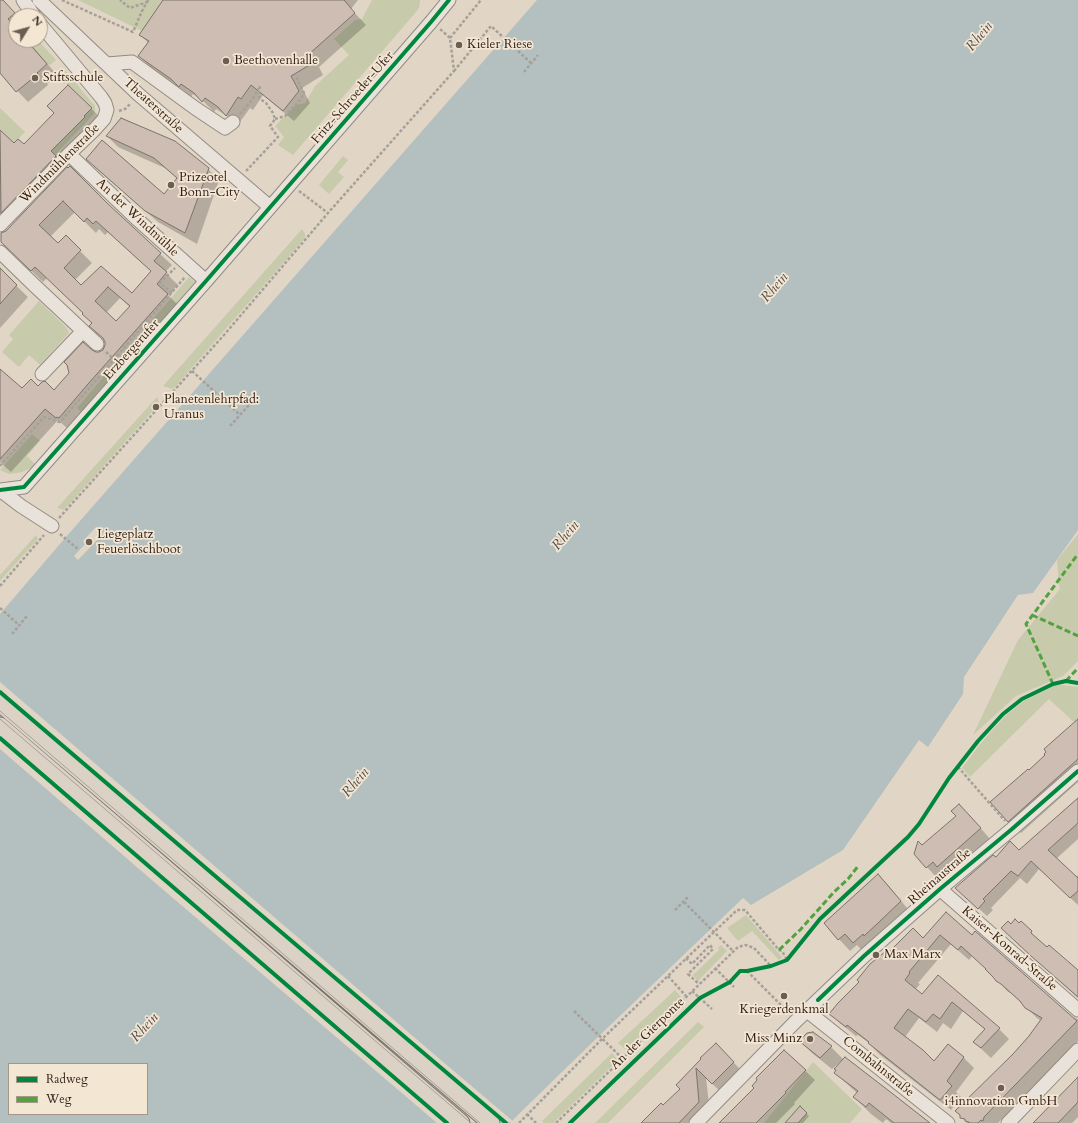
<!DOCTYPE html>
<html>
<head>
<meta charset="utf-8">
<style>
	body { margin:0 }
	#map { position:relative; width:1078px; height:1123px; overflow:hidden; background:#e1d6c6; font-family:Cardo,serif }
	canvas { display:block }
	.legend { position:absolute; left:8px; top:1063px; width:140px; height:52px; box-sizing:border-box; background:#f3e6d3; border:1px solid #a59687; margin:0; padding:5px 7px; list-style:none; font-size:12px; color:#2f1d16 }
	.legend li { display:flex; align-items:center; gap:8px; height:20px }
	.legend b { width:20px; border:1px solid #a59687 }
	.north { position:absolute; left:8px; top:8px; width:40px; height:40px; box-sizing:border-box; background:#f3e6d3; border:1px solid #a59687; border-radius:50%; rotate:53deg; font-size:11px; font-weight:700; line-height:16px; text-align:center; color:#2f1d16 }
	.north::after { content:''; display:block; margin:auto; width:14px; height:18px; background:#6d5e54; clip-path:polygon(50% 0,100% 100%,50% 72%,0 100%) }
</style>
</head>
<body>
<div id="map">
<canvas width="1078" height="1123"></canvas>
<ul class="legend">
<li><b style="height:5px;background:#00873e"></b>Radweg</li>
<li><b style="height:5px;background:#52a240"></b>Weg</li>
</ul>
<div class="north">N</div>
</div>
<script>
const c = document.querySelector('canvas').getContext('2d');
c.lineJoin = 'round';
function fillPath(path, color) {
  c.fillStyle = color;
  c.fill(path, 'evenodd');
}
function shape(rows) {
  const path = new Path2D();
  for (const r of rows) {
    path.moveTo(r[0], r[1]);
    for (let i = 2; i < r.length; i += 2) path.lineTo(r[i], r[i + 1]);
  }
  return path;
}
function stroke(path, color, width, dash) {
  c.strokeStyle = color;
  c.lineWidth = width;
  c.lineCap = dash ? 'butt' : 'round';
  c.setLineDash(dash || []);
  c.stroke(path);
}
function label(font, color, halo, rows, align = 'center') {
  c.font = font + ' Cardo,serif';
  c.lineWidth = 3.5;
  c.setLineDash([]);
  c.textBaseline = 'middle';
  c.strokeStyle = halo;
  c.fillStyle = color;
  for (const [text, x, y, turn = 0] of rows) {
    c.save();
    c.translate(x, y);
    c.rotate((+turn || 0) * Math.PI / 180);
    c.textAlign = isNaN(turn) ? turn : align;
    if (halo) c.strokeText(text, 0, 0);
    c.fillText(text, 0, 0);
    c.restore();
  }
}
fillPath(shape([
	[78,0,163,0,142,31],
	[372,0,420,0,420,3,419,8,416,12,293,155,278,145,284,137,275,126,296,105,305,103,315,86,349,55,334,39,355,20,362,19],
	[26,40,38,40,56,60,50,65,47,64],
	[64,69,95,106,95,111,94,114,55,155,51,151,85,117,84,116,92,108,66,83,64,84,61,81,60,76],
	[0,108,25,132,14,143,0,130],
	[343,156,348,160,338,172,344,177,329,194,319,185],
	[302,229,305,234,305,238,175,387,172,389,163,386],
	[189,277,195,282,127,360,122,355],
	[39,301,67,328,69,333,40,365,29,355,19,367,2,352,13,339,9,335],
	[111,368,115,372,81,412,77,408],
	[157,397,159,403,158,405,64,510,57,508],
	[32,434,40,441,27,456,35,464,31,468,22,472,16,473,9,474,0,470],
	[1078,534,1078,661,1063,676,1016,696,973,735,1018,640,1060,589,1059,584,1057,560],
	[36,535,38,539,0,581,0,575],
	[1063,685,1078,687,1078,726,1049,699,970,777,962,768,981,743,1005,716,1024,701,1054,686],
	[746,915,782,957,779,960,752,931,738,941,727,928],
	[721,945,727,951,698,981,693,975,719,950,718,948],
	[675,990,681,997,626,1050,618,1043],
	[698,1022,704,1027,608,1123,595,1123],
	[612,1053,618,1060,553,1123,544,1123,542,1121],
	[813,1062,862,1109,850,1123,764,1123]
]), '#c7caab');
fillPath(shape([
	[537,0,1078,0,1078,530,1033,593,1018,595,964,677,963,694,928,747,919,740,843,850,751,905,743,898,599,1036,526,1107,510,1123,0,1123,0,614,65,538],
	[9,1064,147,1064,147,1114,9,1114]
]), '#b3c0bf');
fillPath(shape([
	[96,527,103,534,78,560,74,556,85,544,83,541],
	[0,682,435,1055,514,1122,437,1123,153,881,0,749]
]), '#e1d6c6');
fillPath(shape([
	[0,0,2,0,17,16,16,16,16,40,27,40,57,75,47,84,48,85,28,102,8,81,0,66],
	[164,0,358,0,351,9,366,25,319,67,323,75,302,88,310,103,294,121,263,95,253,110,250,108,237,126,227,116,216,109,214,112,203,101,193,94,191,97,183,90,151,68,139,56,148,43,141,35],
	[68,86,101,118,0,229,0,131,14,144,24,146,55,113],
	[107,136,208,169,219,180,197,244,158,222,98,170,87,159,164,195,178,179,167,169,118,147],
	[67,168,172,265,165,272,178,285,168,295,179,306,68,429,58,420,11,472,0,462,0,370,22,390,38,387,54,391,94,353,99,353,103,350,106,346,105,341,91,326,93,323,84,313,47,278,43,282,14,254,6,231],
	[75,212,96,233,99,229,105,235,108,232,152,272,132,295,101,267,81,286,75,280,92,263,66,237,58,245,50,237],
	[120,298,130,307,117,322,106,313],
	[0,270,28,297,0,328],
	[1078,728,1078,782,1021,833,1008,821,1029,771,1047,755,1047,752],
	[1078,799,1078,839,1056,859,1076,878,1078,875,1078,905,1039,869,1027,884,1020,878,991,908,993,910,987,916,965,896,996,858,1019,852],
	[970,816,991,840,949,878,944,873,938,879,915,854],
	[878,875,889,886,911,913,865,954,857,945,850,951,839,939,826,924],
	[946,913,972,936,1072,1017,1078,1019,1078,1041,998,1123,967,1123,956,1111,1013,1055,1030,1036,1041,1021,1037,1018,1012,994,1007,991,987,969,972,956,969,960,951,944,918,983,920,984,915,990,922,995,938,977,999,1029,1009,1039,991,1058,974,1042,986,1030,963,1011,951,1029,943,1023,937,1032,919,1018,905,1037,935,1062,948,1046,964,1058,974,1068,956,1092,961,1097,951,1110,879,1054,869,1043,858,1035,856,1036,841,1024,831,1014,888,955,923,939],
	[1021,923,1047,948,1078,971,1078,998,1009,935,1011,925,1019,925],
	[813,1033,831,1047,844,1060,927,1123,891,1123,886,1119,883,1123,871,1114,854,1097,857,1093,835,1073,842,1062,841,1061,832,1069,812,1053,800,1041],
	[716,1045,745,1074,724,1095,706,1078,710,1113,701,1123,643,1123,664,1107,682,1089,677,1085],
	[784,1051,815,1080,794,1103,795,1104,776,1123,720,1123,755,1088],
	[1078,1079,1078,1117,1072,1123,1034,1123],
	[800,1108,809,1116,803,1123,792,1123]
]), '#0003');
const building = shape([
	[0,0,3,0,15,13,8,19,16,28,16,40,26,40,47,64,37,73,38,74,16,92,0,73,0,0],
	[163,0,344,0,355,13,308,55,313,63,291,76,299,91,283,111,251,85,241,99,238,97,226,116,218,107,205,98,202,102,194,93,181,84,179,87,171,79,138,56,149,41,139,35,163,0],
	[68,85,92,108,84,116,85,117,51,151,56,156,1,213,0,130,14,143,18,139,24,144,54,113,47,106,68,85],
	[121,118,175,141,209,168,185,233,145,211,86,159,102,140,164,194,177,178,154,158,106,136,121,118],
	[70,166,107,203,161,253,154,261,167,272,157,284,168,294,88,384,59,418,57,417,56,418,45,409,0,459,0,369,22,388,31,379,38,386,42,382,45,381,54,390,69,373,67,365,64,362,83,342,92,350,96,352,99,352,103,350,105,345,105,342,103,338,89,326,92,323,82,314,83,313,35,267,31,271,1,242,1,233,6,231,67,167,68,168,70,166],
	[63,201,84,222,87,218,93,224,96,221,151,271,132,293,101,266,81,285,64,268,81,250,66,235,58,243,39,225,63,201],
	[108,287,130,306,116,321,95,301,108,287],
	[0,268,17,285,0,304,0,268],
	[1078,719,1078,759,1008,822,990,802,1028,769,1029,770,1045,755,1044,754,1046,752,1044,749,1078,719],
	[1078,798,1078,823,1048,850,1078,878,1078,891,1070,898,1031,861,1018,876,1011,871,983,899,985,901,978,909,955,888,993,855,996,857,1010,841,1019,850,1078,798],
	[959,804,981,828,937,867,933,862,926,868,914,854,918,841,922,845,956,816,951,811,959,804],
	[878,874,901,901,877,924,864,936,863,934,853,943,845,934,838,940,824,923,878,874],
	[946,912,972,935,975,931,1077,1021,984,1117,983,1121,981,1120,978,1123,969,1123,969,1122,965,1121,965,1119,960,1118,960,1115,955,1111,1013,1054,1029,1036,1042,1018,1025,1008,1020,1001,1001,984,996,981,993,977,985,969,986,969,961,946,958,950,940,935,909,972,910,973,905,980,922,994,938,975,1000,1028,981,1048,973,1042,985,1029,952,1002,940,1019,933,1014,926,1022,908,1009,894,1028,923,1050,934,1061,948,1044,964,1057,947,1081,952,1086,940,1100,868,1043,869,1042,847,1025,846,1027,829,1014,838,1003,859,982,857,980,870,964,886,951,888,953,913,928,923,938,946,912],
	[1015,919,1019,923,1021,921,1032,931,1031,933,1047,947,1049,945,1078,970,1078,997,1031,956,1001,928,1008,921,1011,924,1015,919],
	[813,1032,832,1046,820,1058,799,1041,807,1033,813,1032],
	[716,1043,734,1062,712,1084,696,1068,699,1102,679,1123,641,1123,661,1103,663,1105,680,1089,676,1085,701,1059,700,1058,716,1043],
	[784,1050,806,1070,785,1092,786,1093,756,1123,719,1123,754,1088,752,1086,757,1080,756,1078,784,1050],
	[845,1057,893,1094,930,1123,894,1123,869,1103,866,1107,853,1097,858,1091,834,1073,836,1070,834,1069,845,1057],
	[1078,1077,1078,1102,1058,1123,1033,1123,1078,1077],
	[800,1106,807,1113,798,1123,785,1123,800,1106]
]);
fillPath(building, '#cdbdb2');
stroke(building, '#7b726a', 1);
const minor = shape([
	[23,0,34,16],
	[39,0,138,94,270,207],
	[107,64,132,62,195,108,225,128,233,122],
	[69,154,138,220,206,281],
	[0,225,69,154,95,129,104,119,107,110,105,103,101,97,40,24],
	[0,252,34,285,97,344],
	[42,374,83,331],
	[0,490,24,487,206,281,431,22,449,0],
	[0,490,21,506,52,526],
	[940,889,1078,1010],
	[807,1011,948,1123],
	[696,1123,796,1021,864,956,940,889,1012,829,1078,771],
	[1008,1123,1078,1050]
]);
const major = shape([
	[0,703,491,1123],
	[0,726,461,1123]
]);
stroke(minor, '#938b81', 15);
stroke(major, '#7b726a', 19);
stroke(shape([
	[62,0,133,32,142,11,147,2,130,8,120,0],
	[148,0,147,2,149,0],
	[450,38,481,0],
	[454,71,491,26,531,63],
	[524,72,538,55],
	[119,111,125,109,131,103],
	[240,114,252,100,258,89],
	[275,119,285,116,301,99,304,93,295,74],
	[246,171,278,137,270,126,275,119,273,113,266,103,259,98,259,89,261,85],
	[299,191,328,213],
	[172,293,160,283,175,268],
	[106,352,119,364],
	[192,371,240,415],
	[230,426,250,404],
	[0,466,44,417,60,422,185,277],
	[59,518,224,335,328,213,454,71,450,38,440,29],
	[60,534,79,550],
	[0,586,44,535],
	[0,608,19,625],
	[12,634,27,616],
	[958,767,1005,821],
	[684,902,733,951],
	[675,910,689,896],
	[686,958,692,964,710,945,713,949,688,974,699,984],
	[715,968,734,987],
	[747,971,789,1013],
	[668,976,686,996],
	[692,991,712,1009],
	[574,1011,623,1059],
	[527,1114,536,1123],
	[519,1123,602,1039,737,910,745,910,779,950,782,951,787,960],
	[556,1123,738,947,746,945,754,948,771,966]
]), '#a6a099', 2.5, [3, 2]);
stroke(minor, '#e8e2da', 13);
stroke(major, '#dbd2c5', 17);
stroke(shape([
	[0,711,480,1123],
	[0,719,471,1123]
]), '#a6a099', 1);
stroke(shape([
	[1032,615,1078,636],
	[1066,681,1078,668],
	[1053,684,1026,624,1078,554],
	[779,950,801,929,834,892,848,879,859,865]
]), '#52a240', 3, [6, 3]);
stroke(shape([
	[0,490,24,487,206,281,431,22,449,0],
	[0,692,221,881,506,1123],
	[0,738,447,1123],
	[818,1000,864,956,940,889,1012,829,1078,771],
	[570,1123,700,998,730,982,740,971,747,971,771,966,787,960,820,919,908,837,919,824,949,778,978,741,1003,714,1022,699,1053,684,1066,681,1078,683]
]), '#00873e', 4);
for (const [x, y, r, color] of [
	[459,45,4,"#6d5e54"],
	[226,61,4,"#6d5e54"],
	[35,78,4,"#6d5e54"],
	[171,185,4,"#6d5e54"],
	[156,407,4,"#6d5e54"],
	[89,542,4,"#6d5e54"],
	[876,955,4,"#6d5e54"],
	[784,996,4,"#6d5e54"],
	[810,1039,4,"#6d5e54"],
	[1001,1088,4,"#6d5e54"]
]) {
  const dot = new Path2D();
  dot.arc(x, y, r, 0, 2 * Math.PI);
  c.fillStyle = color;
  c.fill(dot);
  stroke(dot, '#f3e6d3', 1.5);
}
label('13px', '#2f1d16', '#f3e6d3', [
	["Kieler Riese",467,45],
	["Beethovenhalle",234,61],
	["Stiftsschule",43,78],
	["Prizeotel",179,178],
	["Bonn-City",179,193],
	["Planetenlehrpfad:",164,400],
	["Uranus",164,415],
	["Liegeplatz",97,535],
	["Feuerlöschboot",97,550],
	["Max Marx",884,955],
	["Kriegerdenkmal",784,1010,"center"],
	["Miss Minz",802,1039,"right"],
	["i4innovation GmbH",1001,1102,"center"]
], 'left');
label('13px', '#2f1d16', '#f3e6d3', [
	["Fritz-Schroeder-Ufer",353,98,-49],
	["Theaterstraße",153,106,42],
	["Windmühlenstraße",60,164,-45],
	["An der Windmühle",137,218,43],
	["Erzbergerufer",132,350,-48],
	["Rheinaustraße",940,877,-41],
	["Kaiser-Konrad-Straße",1009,949,41],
	["An der Gierponte",648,1034,-44],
	["Combahnstraße",878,1067,39]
]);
label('italic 14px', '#514b48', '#f3e6d3', [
	["Rhein",980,37,-51],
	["Rhein",775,288,-50],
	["Rhein",566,536,-50],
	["Rhein",356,783,-50],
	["Rhein",145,1028,-48]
]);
</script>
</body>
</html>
